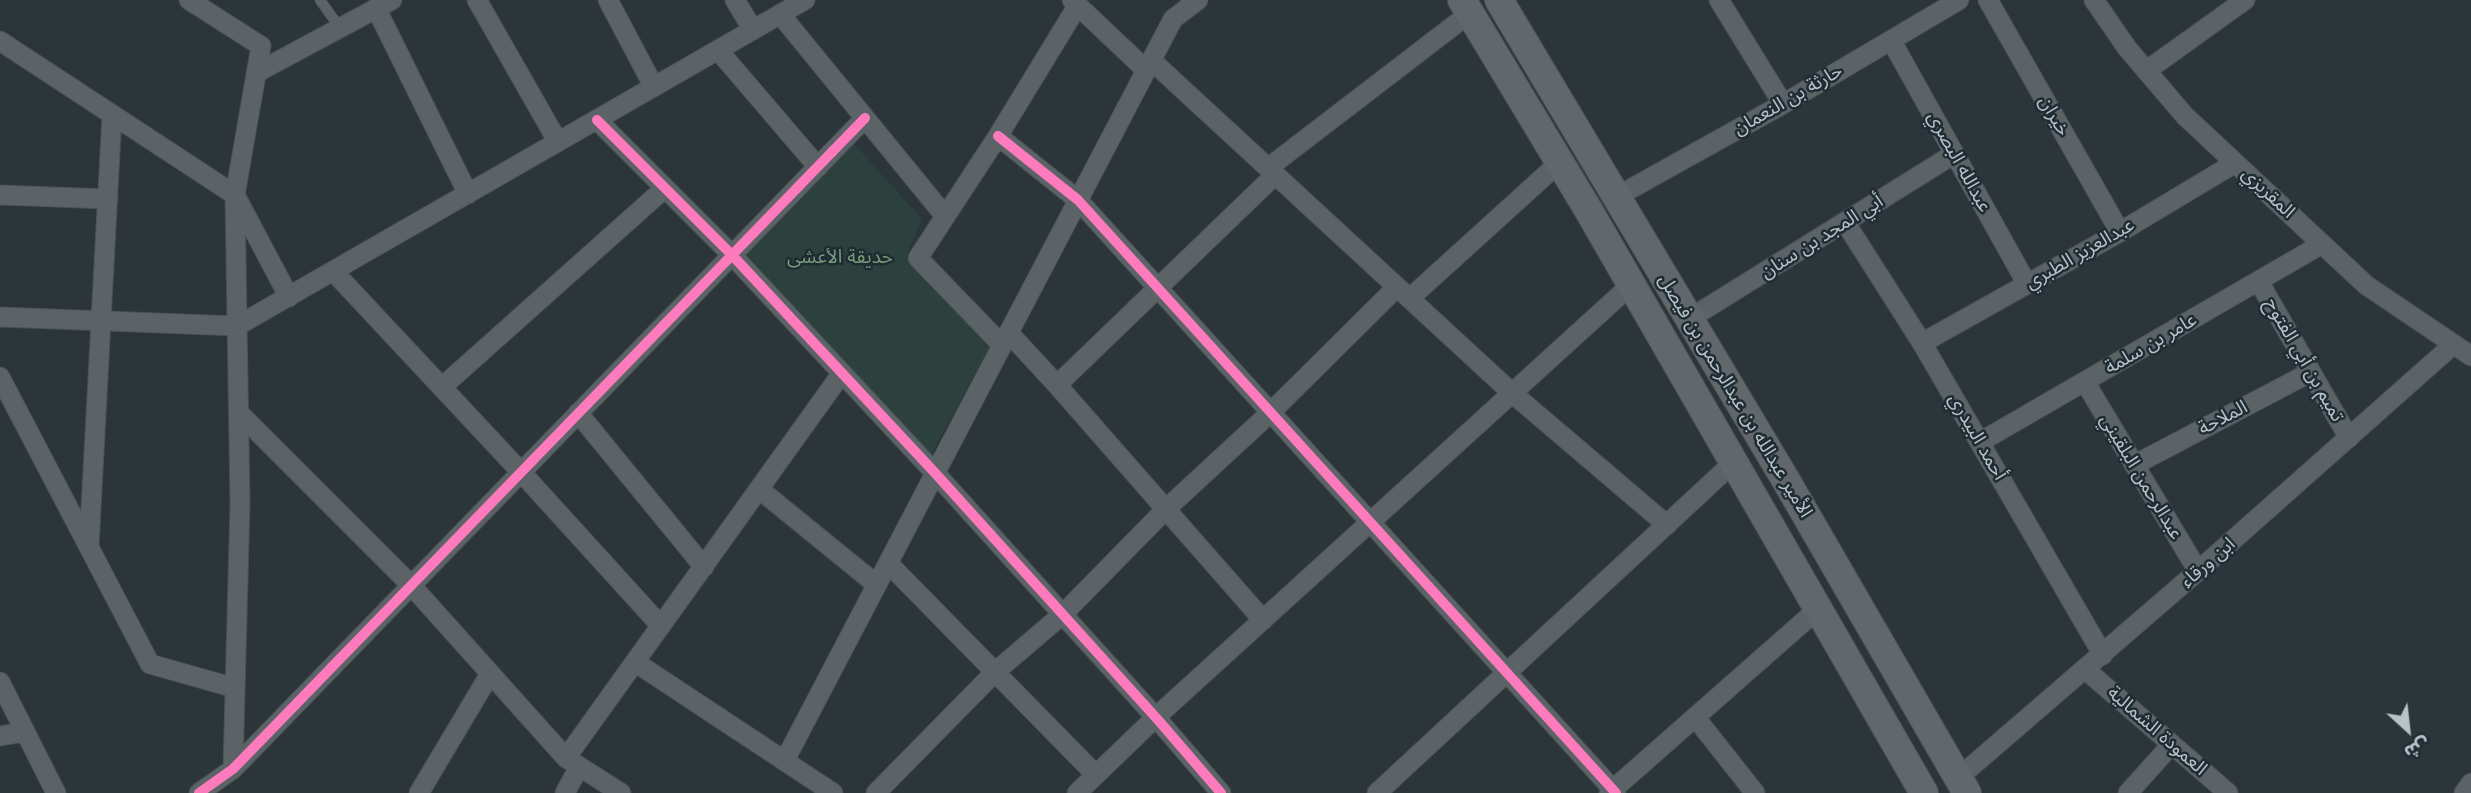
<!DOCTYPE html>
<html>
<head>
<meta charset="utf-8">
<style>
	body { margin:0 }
	#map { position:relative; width:2471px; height:793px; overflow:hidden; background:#2c3539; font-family:"PT Sans","Noto Sans Arabic",sans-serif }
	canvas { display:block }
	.north { position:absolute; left:2373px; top:695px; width:70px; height:70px; -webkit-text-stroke:5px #202c33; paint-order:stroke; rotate:153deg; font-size:19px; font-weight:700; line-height:28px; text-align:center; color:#b8c2c9 }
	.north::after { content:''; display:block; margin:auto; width:24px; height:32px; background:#b8c2c9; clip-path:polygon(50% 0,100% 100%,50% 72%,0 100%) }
</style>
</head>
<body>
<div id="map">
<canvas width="2471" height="793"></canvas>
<div class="north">ش</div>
</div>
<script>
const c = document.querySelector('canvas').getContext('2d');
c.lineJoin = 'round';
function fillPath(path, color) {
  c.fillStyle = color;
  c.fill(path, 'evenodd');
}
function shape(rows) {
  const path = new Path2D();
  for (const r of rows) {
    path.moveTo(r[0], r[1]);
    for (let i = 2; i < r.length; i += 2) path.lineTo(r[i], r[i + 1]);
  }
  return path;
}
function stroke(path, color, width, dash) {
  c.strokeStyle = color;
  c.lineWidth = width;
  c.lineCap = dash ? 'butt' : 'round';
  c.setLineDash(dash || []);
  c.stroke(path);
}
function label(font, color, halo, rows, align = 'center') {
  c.font = font + ' "PT Sans","Noto Sans Arabic",sans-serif';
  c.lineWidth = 5;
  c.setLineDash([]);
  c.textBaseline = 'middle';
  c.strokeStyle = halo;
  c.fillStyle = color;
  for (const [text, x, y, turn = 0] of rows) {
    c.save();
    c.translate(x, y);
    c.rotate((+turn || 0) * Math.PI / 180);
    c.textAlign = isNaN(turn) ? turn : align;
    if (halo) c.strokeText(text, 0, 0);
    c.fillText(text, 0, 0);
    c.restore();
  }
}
fillPath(shape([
	[854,144,922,219,907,254,995,337,929,458,747,255]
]), '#2c413e');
const service = shape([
	[320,0,340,28]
]);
const minor = shape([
	[189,0,261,46,235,195,240,503,233,769],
	[477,0,558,142],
	[608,0,654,87],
	[735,0,753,30],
	[1072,0,1146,70],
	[1719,0,1783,104],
	[1988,0,2120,232],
	[2094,0,2127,48,2185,116,2366,285,2471,356],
	[376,8,468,194],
	[780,14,945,216],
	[1891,40,2027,284],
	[0,41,235,195,289,297],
	[718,50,818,167],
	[1151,60,1512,393,1667,525],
	[2146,71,2245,0],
	[256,73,392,0],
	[597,120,732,255,936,474,1159,721,1221,793],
	[998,136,1078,200,1616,793],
	[1268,168,1470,13],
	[0,195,108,199],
	[1616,197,1783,104,1959,0],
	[1845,222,1922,343,2103,655],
	[333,271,521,472,661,626],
	[2259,282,2349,438],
	[1410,298,1560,162],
	[0,317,237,326,805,0],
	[1689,319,1954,154],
	[1009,333,1057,385,1263,620],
	[1922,343,2120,232,2235,163],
	[1002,345,918,258,998,136,1078,5],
	[0,377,150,664,235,688],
	[2085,382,2198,571],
	[1057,385,1275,175],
	[442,387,665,188],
	[239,413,411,585,566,758,621,793],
	[578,413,704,567],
	[1980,442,2322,244],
	[2134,465,2311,372],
	[759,489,877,585],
	[89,546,112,115],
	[888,563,1096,775],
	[635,662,833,793],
	[2086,670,2228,793],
	[0,682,56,793],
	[1695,717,1755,793],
	[0,736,25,732],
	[566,758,842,373],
	[785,760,1173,19,1198,0],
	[1958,778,2198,571,2454,344],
	[199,793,233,769,865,118],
	[419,793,490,674],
	[565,793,579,767],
	[876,793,995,672,1063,614,1166,509,1270,413,1397,287],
	[1077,793,1156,717,1632,284],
	[1377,793,1734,462],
	[1609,793,1818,609],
	[2128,793,2172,744],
	[2464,793,2471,783]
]);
const secondary = shape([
	[1462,0,1589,211,1924,793],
	[1499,0,1784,477,1967,793]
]);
stroke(service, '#4a5054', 11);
stroke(minor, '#4a5054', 21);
stroke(secondary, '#4a5054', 30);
stroke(service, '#5c6367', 10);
stroke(minor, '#5c6367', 19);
stroke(secondary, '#61676b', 28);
stroke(shape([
	[597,120,732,255,936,474,1159,721,1221,793],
	[998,136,1078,200,1616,793],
	[199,793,233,769,865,118]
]), '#fd7abc', 10);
label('19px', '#b8c2c9', '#202c33', [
	["حارثة بن النعمان",1788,100,-30],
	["خيران",2054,116,60],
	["عبدالله البصري",1959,162,61],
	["المقريزي",2268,193,43],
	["أبي المجد بن سنان",1822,237,-32],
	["عبدالعزيز الطبري",2080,254,-30],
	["عامر بن سلمة",2151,344,-30],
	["تميم بن أبي الفتوح",2304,360,60],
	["الأمير عبدالله بن عبدالرحمن بن فيصل",1735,396,59],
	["الملاحة",2223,418,-28],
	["أحمد البيدري",1977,437,60],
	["عبدالرحمن البلقيني",2141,477,59],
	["ابن ورقاء",2208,563,-41],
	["العمودة الشمالية",2157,731,41]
]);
label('19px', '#789d79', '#202c33', [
	["حديقة الأعشى",840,258]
]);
</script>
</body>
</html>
